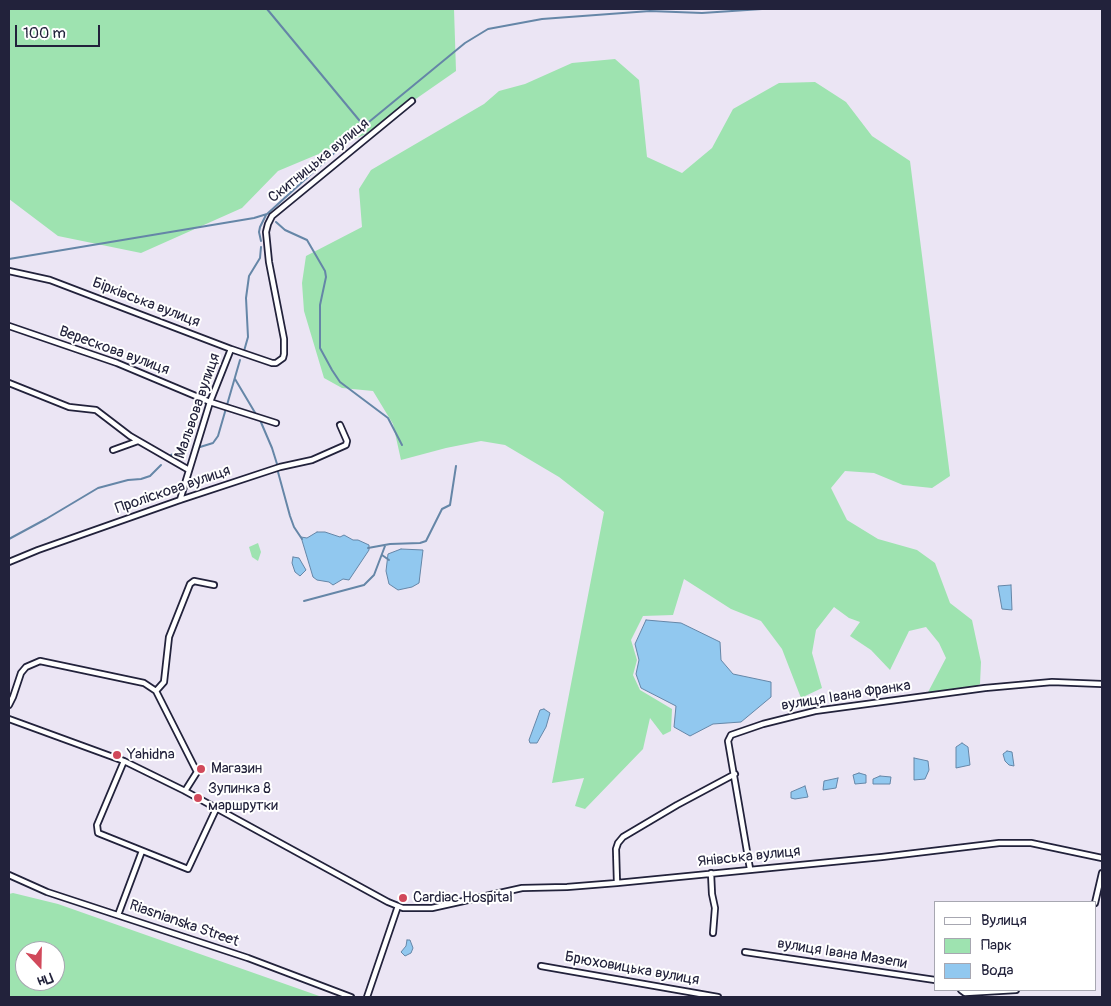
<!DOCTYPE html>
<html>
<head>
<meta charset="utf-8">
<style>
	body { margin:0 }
	#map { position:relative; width:1111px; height:1006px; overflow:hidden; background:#ebe5f4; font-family:Pangolin,sans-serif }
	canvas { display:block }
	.frame { position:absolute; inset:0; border:10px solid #22223b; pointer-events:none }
	.legend { position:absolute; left:934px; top:901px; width:162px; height:90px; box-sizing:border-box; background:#fff; border:1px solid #a7a7b1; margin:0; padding:6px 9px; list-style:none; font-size:15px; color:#22223b }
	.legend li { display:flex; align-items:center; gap:10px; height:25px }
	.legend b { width:25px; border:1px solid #a7a7b1 }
	.north { position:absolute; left:15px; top:941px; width:50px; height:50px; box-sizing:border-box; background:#fff; border:1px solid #a7a7b1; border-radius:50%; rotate:159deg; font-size:14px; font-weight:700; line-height:20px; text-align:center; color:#22223b }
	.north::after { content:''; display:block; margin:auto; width:18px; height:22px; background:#d1495b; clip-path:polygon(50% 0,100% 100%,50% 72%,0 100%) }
	.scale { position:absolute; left:15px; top:25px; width:85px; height:22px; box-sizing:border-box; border:2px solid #22223b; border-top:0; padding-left:6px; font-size:15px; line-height:18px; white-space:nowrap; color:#22223b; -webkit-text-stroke:4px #fff; paint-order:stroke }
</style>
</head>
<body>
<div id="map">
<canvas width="1111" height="1006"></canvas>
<div class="frame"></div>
<ul class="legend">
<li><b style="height:6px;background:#fff"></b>Вулиця</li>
<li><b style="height:14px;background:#9ee3b0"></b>Парк</li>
<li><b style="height:14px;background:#91c8ef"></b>Вода</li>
</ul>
<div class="north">Пн</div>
<div class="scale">100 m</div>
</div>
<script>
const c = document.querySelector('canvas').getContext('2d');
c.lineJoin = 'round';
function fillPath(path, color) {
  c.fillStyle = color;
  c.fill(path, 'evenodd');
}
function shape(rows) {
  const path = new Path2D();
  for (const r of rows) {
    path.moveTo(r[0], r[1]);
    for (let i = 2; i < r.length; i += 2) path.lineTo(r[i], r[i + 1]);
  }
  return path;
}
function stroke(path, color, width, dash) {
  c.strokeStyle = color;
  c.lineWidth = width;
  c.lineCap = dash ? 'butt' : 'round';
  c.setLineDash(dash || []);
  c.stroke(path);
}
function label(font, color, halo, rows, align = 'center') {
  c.font = font + ' Pangolin,sans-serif';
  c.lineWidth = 4;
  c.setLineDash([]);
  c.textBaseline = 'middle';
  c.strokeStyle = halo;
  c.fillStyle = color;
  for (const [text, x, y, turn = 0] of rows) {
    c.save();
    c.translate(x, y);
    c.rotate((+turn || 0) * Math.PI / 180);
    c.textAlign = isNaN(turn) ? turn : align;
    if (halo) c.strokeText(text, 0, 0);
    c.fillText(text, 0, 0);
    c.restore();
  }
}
fillPath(shape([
	[9,9,454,9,456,71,364,135,278,171,242,208,141,253,58,236,9,199],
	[615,59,639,80,647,157,682,173,712,148,733,109,779,83,815,82,846,102,872,136,910,161,950,476,932,488,903,485,874,473,845,471,831,488,847,520,878,539,917,550,935,563,950,603,972,620,981,662,980,684,958,693,926,696,946,658,939,643,926,627,909,631,890,670,871,650,850,636,860,622,849,618,834,607,816,630,812,653,822,688,801,698,782,649,761,621,731,609,684,579,673,615,643,616,631,640,637,660,633,675,640,690,672,709,671,731,663,735,650,718,643,749,585,809,575,806,584,778,552,783,604,512,559,477,505,445,481,441,446,448,401,460,393,424,373,391,342,388,324,378,304,311,302,283,306,256,362,227,359,189,371,170,484,104,499,91,525,84,572,63],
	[258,543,261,552,258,561,252,557,249,547],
	[13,893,58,904,322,997,9,997,9,894],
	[25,951,55,951,55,981,25,981]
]), '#9ee3b0');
const water = shape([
	[317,532,325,532,340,537,344,535,353,540,358,540,369,545,369,550,349,580,343,579,333,585,329,582,317,580,313,577,301,537,307,538,317,532],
	[401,549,423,550,419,583,412,587,398,590,389,584,386,571,388,554,401,549],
	[293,557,299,558,306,570,300,576,295,572,292,563,293,557],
	[1011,585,1012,610,1002,609,998,586,1011,585],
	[646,620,681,623,720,642,721,660,733,674,771,682,771,697,741,722,713,724,690,736,674,727,676,706,641,688,636,674,639,660,635,644,646,620],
	[544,709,550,713,546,727,537,743,530,743,529,740,540,710,544,709],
	[962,743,968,747,970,765,956,768,956,747,962,743],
	[1007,751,1012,752,1014,766,1009,765,1005,761,1003,754,1007,751],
	[914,758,928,761,929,770,925,779,914,780,914,758],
	[859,773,866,775,866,783,855,784,853,775,859,773],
	[880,776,891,777,890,784,873,784,873,779,880,776],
	[838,778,836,788,823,790,824,781,838,778],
	[805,786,808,797,795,799,791,798,791,792,805,786],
	[407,940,410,940,413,948,411,953,405,956,401,952,406,946,407,940]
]);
fillPath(water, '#91c8ef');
stroke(water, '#6586a7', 1);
stroke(shape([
	[267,9,364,126],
	[276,222,285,230,307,240,325,271,326,277,320,305,320,348,332,370,340,382,388,418,402,445],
	[261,241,259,232,260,227,266,215],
	[9,259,254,218,267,214,364,126,465,43,488,29,542,19,650,11,702,13,762,9],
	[244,351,248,337,246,298,249,276,260,258,261,247],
	[235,379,257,416],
	[260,420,272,448,277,464],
	[200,447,213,443,218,436,240,360],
	[171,455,184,450],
	[278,472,290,516,294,527,302,539],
	[9,539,46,519,98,488,128,480,141,479,150,476,161,465],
	[368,548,390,544,420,543,426,541,442,509,450,505,456,466],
	[382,555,389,560],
	[304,601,364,585,374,575,385,546]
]), '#6586a7', 2);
const minor = shape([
	[9,271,50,280,231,349,272,363,276,363,283,358,284,354,284,339,269,262,266,232,268,224,272,216,412,101],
	[9,326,117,363,210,402,276,423],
	[9,383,69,407,96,410,130,436,189,470],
	[113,450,138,441],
	[180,500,210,402,231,349],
	[9,562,38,550,180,500,280,467,312,460,346,445,347,441,340,425],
	[9,705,13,697,21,673,26,667,40,661,144,683,156,691],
	[9,719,124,761,185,791,388,902,403,908,432,908,522,888,567,887,617,883,882,857,999,843,1031,843,1102,858],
	[124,761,97,825,98,833,188,869,217,807],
	[185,791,197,772,156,691,164,682,169,637,190,584,194,581,214,585],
	[750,869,728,741,731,735,763,724,815,711,985,688,1052,682,1102,684],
	[711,873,712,894,715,908,713,933],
	[9,875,47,892,248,958,351,997],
	[617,883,616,849,618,843,623,837,677,805,735,774],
	[1095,903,1102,873],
	[118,915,142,851],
	[745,952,935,980],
	[541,966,718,997],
	[961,990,965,993,1016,990],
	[367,997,398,906]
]);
stroke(minor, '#22223b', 8);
stroke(minor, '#fff', 4.5);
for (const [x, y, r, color] of [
	[117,755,5,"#d1495b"],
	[201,769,5,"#d1495b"],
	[198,798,5,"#d1495b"],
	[403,898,5,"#d1495b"]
]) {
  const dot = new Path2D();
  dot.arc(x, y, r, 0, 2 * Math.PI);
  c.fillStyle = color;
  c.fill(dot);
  stroke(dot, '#fff', 2);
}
label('15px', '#22223b', '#fff', [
	["Скитницька вулиця",319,161,-39],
	["Бірківська вулиця",146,303,21],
	["Верескова вулиця",114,351,20],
	["Мальвова вулиця",198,406,-71],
	["Проліскова вулиця",173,490,-19],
	["вулиця Івана Франка",846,696,-9],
	["Янівська вулиця",749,857,-6],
	["Riasnianska Street",184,924,19],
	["вулиця Івана Мазепи",842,954,9],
	["Брюховицька вулиця",632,969,10]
]);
label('15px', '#22223b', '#fff', [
	["Yahidna",127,755],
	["Магазин",211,769],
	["Зупинка 8",208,789],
	["маршрутки",208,806],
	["Cardiac Hospital",413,898]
], 'left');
</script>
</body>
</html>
